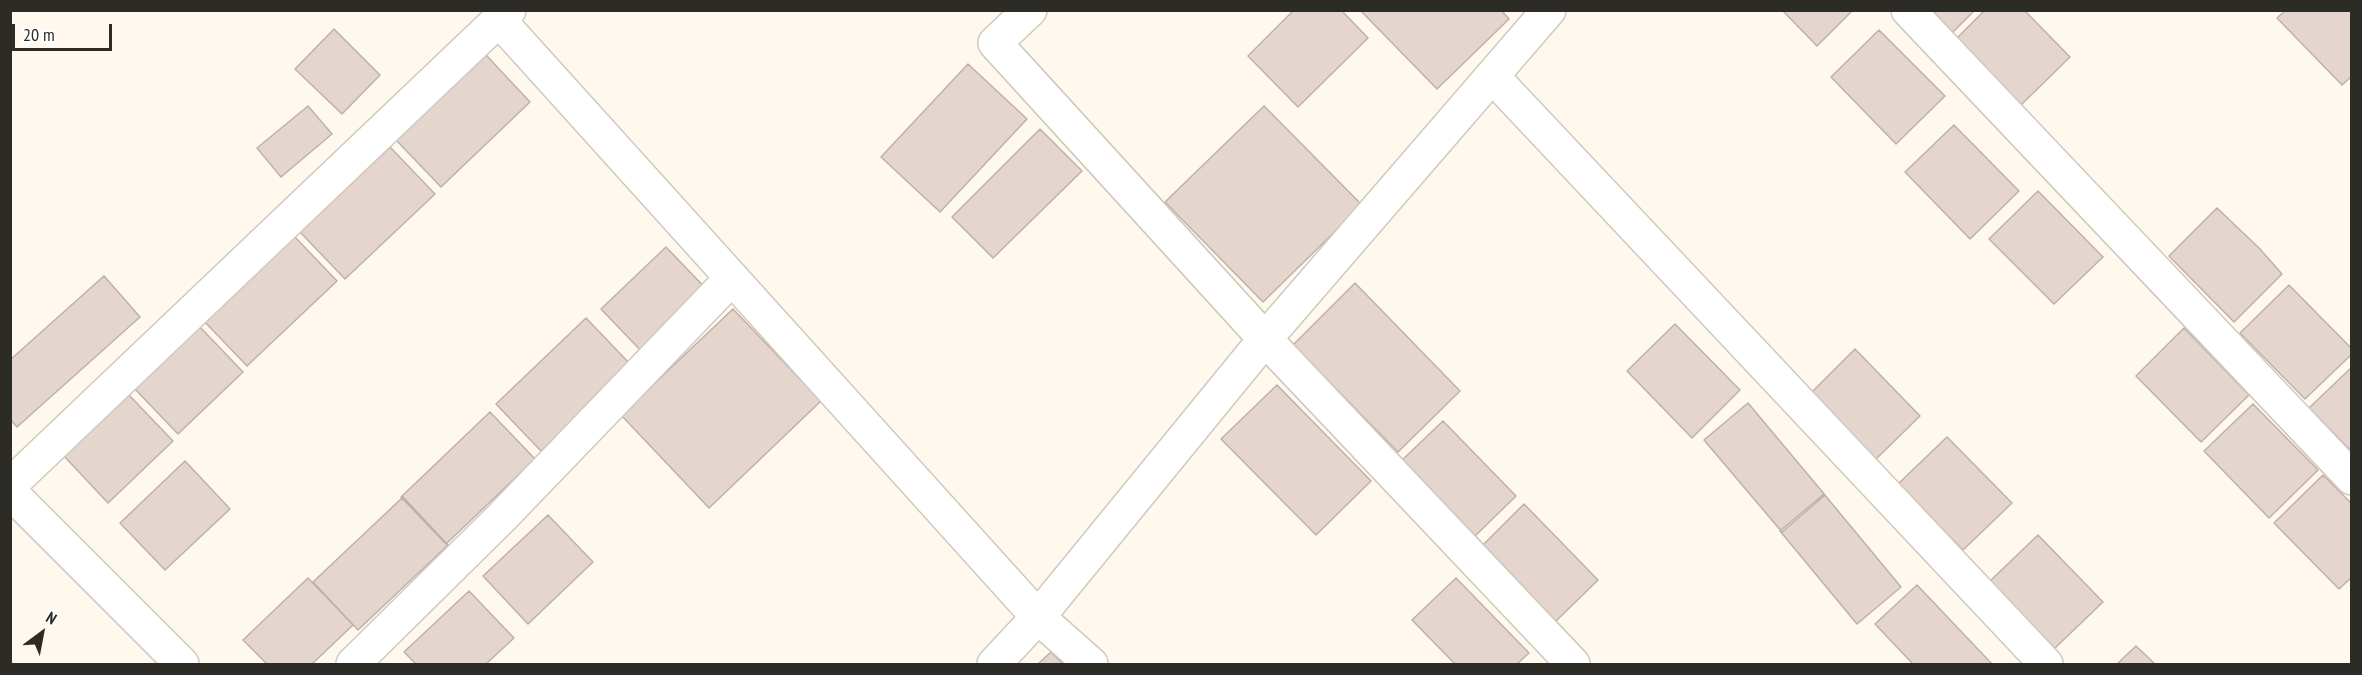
<!DOCTYPE html>
<html>
<head>
<meta charset="utf-8">
<style>
	body { margin:0 }
	#map { position:relative; width:2362px; height:675px; overflow:hidden; background:#fef8ee; font-family:"PT Sans Narrow",sans-serif }
	canvas { display:block }
	.frame { position:absolute; inset:0; border:12px solid #2d2b26; pointer-events:none }
	.north { position:absolute; left:12px; top:603px; width:60px; height:60px; -webkit-text-stroke:4px #fff; paint-order:stroke; rotate:32deg; font-size:16px; font-weight:700; line-height:24px; text-align:center; color:#2d2b26 }
	.north::after { content:''; display:block; margin:auto; width:21px; height:27px; background:#2d2b26; clip-path:polygon(50% 0,100% 100%,50% 72%,0 100%) }
	.scale { position:absolute; left:12px; top:24px; width:100px; height:27px; box-sizing:border-box; border:3px solid #2d2b26; border-top:0; padding-left:8px; font-size:18px; line-height:21px; white-space:nowrap; color:#2d2b26; -webkit-text-stroke:4px #fff; paint-order:stroke }
</style>
</head>
<body>
<div id="map">
<canvas width="2362" height="675"></canvas>
<div class="frame"></div>
<div class="north">N</div>
<div class="scale">20 m</div>
</div>
<script>
const c = document.querySelector('canvas').getContext('2d');
c.lineJoin = 'round';
function fillPath(path, color) {
  c.fillStyle = color;
  c.fill(path, 'evenodd');
}
function shape(rows) {
  const path = new Path2D();
  for (const r of rows) {
    path.moveTo(r[0], r[1]);
    for (let i = 2; i < r.length; i += 2) path.lineTo(r[i], r[i + 1]);
  }
  return path;
}
function stroke(path, color, width, dash) {
  c.strokeStyle = color;
  c.lineWidth = width;
  c.lineCap = dash ? 'butt' : 'round';
  c.setLineDash(dash || []);
  c.stroke(path);
}
const building = shape([
	[1294,10,1341,10,1368,38,1298,107,1248,56,1294,10],
	[1360,10,1501,10,1509,19,1437,89,1360,10],
	[1782,10,1853,10,1817,46,1782,10],
	[1926,10,1975,10,1950,35,1926,10],
	[1985,10,2024,10,2070,57,2021,105,1956,39,1985,10],
	[2286,10,2352,10,2352,76,2342,85,2277,18,2286,10],
	[334,29,380,75,342,114,295,69,334,29],
	[1879,30,1945,96,1896,144,1831,77,1879,30],
	[486,55,530,102,441,187,396,140,486,55],
	[968,64,1027,119,940,212,881,157,968,64],
	[308,106,332,134,281,177,257,148,308,106],
	[1264,106,1362,205,1263,302,1165,202,1264,106],
	[1954,125,2019,191,1970,239,1905,172,1954,125],
	[1040,129,1082,171,993,258,952,217,1040,129],
	[390,147,435,194,345,279,300,232,390,147],
	[2038,191,2103,257,2054,304,1989,239,2038,191],
	[2217,208,2259,248,2282,274,2234,322,2169,256,2217,208],
	[292,234,337,281,247,366,202,319,292,234],
	[666,247,711,294,646,356,601,309,666,247],
	[104,276,140,317,17,427,10,419,10,360,104,276],
	[1355,283,1460,391,1398,452,1293,345,1355,283],
	[2289,285,2352,349,2352,354,2305,399,2240,333,2289,285],
	[733,309,821,401,709,508,621,415,733,309],
	[586,318,631,365,541,451,496,404,586,318],
	[1675,324,1740,390,1692,438,1627,371,1675,324],
	[198,325,243,372,178,434,133,387,198,325],
	[2184,328,2249,395,2201,442,2136,376,2184,328],
	[1855,349,1920,416,1872,463,1807,397,1855,349],
	[2352,367,2352,452,2309,408,2352,367],
	[1277,385,1371,481,1316,535,1221,439,1277,385],
	[128,394,173,441,108,503,63,455,128,394],
	[1748,403,1825,495,1782,532,1704,440,1748,403],
	[2253,404,2318,470,2269,518,2204,451,2253,404],
	[490,412,535,459,446,544,401,497,490,412],
	[1443,421,1516,496,1473,538,1399,463,1443,421],
	[1947,437,2012,503,1963,550,1898,484,1947,437],
	[185,461,230,509,165,570,120,523,185,461],
	[2323,475,2352,504,2352,577,2339,589,2274,523,2323,475],
	[1824,494,1901,587,1857,624,1780,531,1824,494],
	[403,497,448,545,358,630,313,582,403,497],
	[1524,504,1598,580,1555,622,1481,547,1524,504],
	[548,515,593,562,528,624,483,576,548,515],
	[2038,535,2103,602,2054,649,1989,582,2038,535],
	[308,578,353,625,312,664,267,664,243,640,308,578],
	[1456,578,1529,653,1517,664,1455,664,1412,620,1456,578],
	[1917,585,1992,664,1913,664,1875,624,1917,585],
	[469,591,514,638,486,664,416,664,404,652,469,591],
	[2136,646,2155,664,2117,664,2136,646],
	[1051,652,1063,664,1038,664,1051,652]
]);
fillPath(building, '#e4d5cf');
stroke(building, '#bfb0aa', 1.5);
const minor = shape([
	[1030,10,995,43,1265,339,1573,664],
	[1908,10,2352,478],
	[499,20,1038,617,1091,664],
	[1492,76,2046,664],
	[10,485,509,10],
	[10,492,182,664],
	[353,664,502,517,732,278],
	[994,664,1038,617,1265,339,1549,10]
]);
stroke(minor, '#d0c9bd', 36);
stroke(minor, '#fff', 33);
</script>
</body>
</html>
